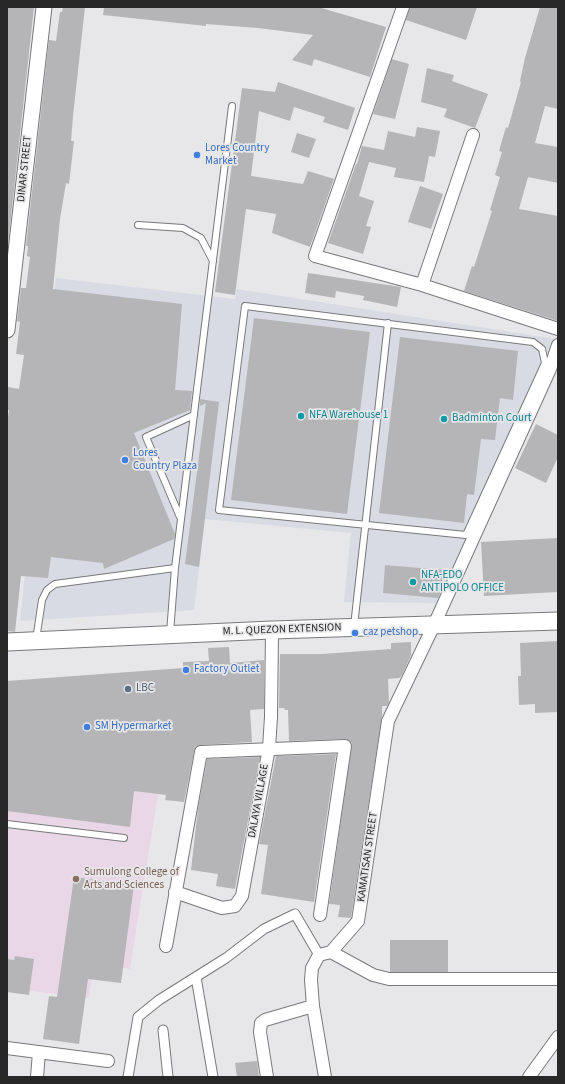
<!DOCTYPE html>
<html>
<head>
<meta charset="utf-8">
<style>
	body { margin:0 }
	#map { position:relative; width:565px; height:1084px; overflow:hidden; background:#e7e7e9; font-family:"Source Sans 3",sans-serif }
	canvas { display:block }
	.frame { position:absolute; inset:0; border:8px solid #282828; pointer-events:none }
</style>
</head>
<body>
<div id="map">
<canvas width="565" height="1084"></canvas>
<div class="frame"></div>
</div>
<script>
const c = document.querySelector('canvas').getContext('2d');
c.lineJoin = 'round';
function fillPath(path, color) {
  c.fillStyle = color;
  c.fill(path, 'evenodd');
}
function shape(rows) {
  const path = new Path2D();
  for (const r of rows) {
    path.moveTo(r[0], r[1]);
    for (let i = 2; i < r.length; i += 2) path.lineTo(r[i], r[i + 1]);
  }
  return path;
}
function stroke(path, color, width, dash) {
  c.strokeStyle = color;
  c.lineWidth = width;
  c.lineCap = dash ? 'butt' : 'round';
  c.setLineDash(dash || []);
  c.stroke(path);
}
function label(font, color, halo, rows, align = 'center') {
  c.font = font + ' "Source Sans 3",sans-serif';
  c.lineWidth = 3.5;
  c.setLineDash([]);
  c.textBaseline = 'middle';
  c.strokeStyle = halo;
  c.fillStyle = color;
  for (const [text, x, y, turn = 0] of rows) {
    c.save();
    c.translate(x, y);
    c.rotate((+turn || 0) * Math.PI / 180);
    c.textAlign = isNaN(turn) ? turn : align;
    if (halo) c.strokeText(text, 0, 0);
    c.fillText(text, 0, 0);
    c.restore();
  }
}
fillPath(shape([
	[56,278,235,299,237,289,556,339,439,603,344,602,351,533,205,519,194,610,20,621]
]), '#d9dbe4');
fillPath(shape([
	[7,774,158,794,130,969,94,963,89,998,7,988]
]), '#e9d7e8');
fillPath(shape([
	[7,7,34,7,8,244,7,244],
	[63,7,85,7,73,116,71,141,74,141,69,184,66,183,60,219,53,289,182,304,175,390,192,391,190,410,134,433,175,534,174,539,104,569,103,563,51,557,48,578,21,576,15,632,7,631,7,424,9,410,7,410,7,397,8,387,19,389,24,355,16,354,20,322,17,321,21,288,26,288,30,257,27,256,28,246,26,246,49,40,56,41,60,12,62,12],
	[104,7,318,7,386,27,370,77,314,59,312,66,292,60,313,35,258,28,206,24,206,26,103,15],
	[410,7,477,7,466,40,406,20],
	[540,7,558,7,558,109,545,106,535,143,558,147,558,183,528,177,519,209,558,216,558,321,464,291,472,266,474,267,492,211,490,210,500,177,495,175,502,152,499,151,506,127,508,128,521,82,520,81,525,58],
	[392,59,409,64,395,119,373,114],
	[427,68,454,75,452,81,488,94,475,128,444,117,447,109,421,102],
	[278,82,355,108,348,130,323,122,325,117,294,107,290,121,259,111,251,176,303,184,308,171,334,179,310,247,272,233,276,214,246,209,235,295,215,292,242,88,275,92],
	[417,127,440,131,435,157,429,156,424,182,394,177,396,168,369,162,359,196,374,201,366,226,371,227,363,254,328,243,356,164,357,164,362,146,384,150,388,131,415,137],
	[297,133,316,139,309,158,291,152],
	[420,186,443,194,431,229,408,222],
	[308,273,401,287,397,307,363,300,364,296,336,291,335,298,305,293],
	[254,318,370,332,347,514,231,500],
	[400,337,518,351,513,400,500,398,495,440,481,439,474,495,467,494,464,523,379,513],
	[200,399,219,402,199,567,185,564,206,403,200,406],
	[536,424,558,435,558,457,546,483,515,468],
	[558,538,558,592,484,596,481,542],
	[385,565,443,570,441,591,438,598,383,593],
	[558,641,558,712,535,713,535,704,519,705,518,676,521,676,520,643],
	[411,642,411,655,402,675,399,678,388,679,389,703,387,706,382,706,382,716,351,918,338,917,340,905,329,904,352,743,345,739,289,741,288,710,285,710,284,708,279,708,280,654,322,654,391,649,391,643],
	[229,647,230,663,264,660,264,709,250,710,252,742,201,745,195,747,184,802,165,800,166,795,134,791,130,827,7,811,7,681,183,668,183,662,209,661,208,648],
	[336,754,314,902,261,894,268,845,259,844,276,756],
	[260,757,235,889,216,886,218,874,191,870,198,809,207,759],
	[74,877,134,885,121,983,88,979,79,1044,43,1039,49,996,57,997],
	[390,940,448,940,448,972,390,972],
	[15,956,34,959,29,995,7,992,7,959,14,960],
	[257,1061,259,1077,237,1077,235,1063]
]), '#b5b5b7');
const service = shape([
	[138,225,183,228,201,238,213,261],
	[245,306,533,342,542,349,545,363,466,535,219,510,245,306],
	[180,517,146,437,194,415],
	[354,626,388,323],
	[170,633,175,568,232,106],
	[36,640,42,600,47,590,55,584,175,568],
	[7,824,124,838]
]);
const pedestrian = shape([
	[196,977,213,1077],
	[163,1030,168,1077],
	[128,1077,138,1017,159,1000,226,958,264,929,295,914,319,955]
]);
const minor = shape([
	[403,7,315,256,422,285,558,329],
	[422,285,473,135],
	[175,892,222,908,235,906,242,896,269,748,271,717,272,630],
	[166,946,201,752,345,746,320,915],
	[331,952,373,975,389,979,558,979],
	[7,1048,108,1061],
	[37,1077,39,1052],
	[267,1077,260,1032,261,1023,265,1020,313,1006],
	[325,1077,313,1006,311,980,312,968,319,955,331,952,358,921,388,721,434,625,550,369,558,345],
	[529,1077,558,1037]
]);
const tertiary = shape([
	[7,330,44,7]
]);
const secondary = shape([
	[7,642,272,630,558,621]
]);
stroke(service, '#78797a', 8);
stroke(pedestrian, '#78797a', 11);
stroke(minor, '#78797a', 14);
stroke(tertiary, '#78797a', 17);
stroke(secondary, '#78797a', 19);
stroke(service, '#fff', 6);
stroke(pedestrian, '#fff', 9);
stroke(minor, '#fff', 12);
stroke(tertiary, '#fff', 15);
stroke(secondary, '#fff', 17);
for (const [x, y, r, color] of [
	[197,155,4,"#3f7fe0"],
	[301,416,4,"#0f9aa8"],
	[444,419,4,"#0f9aa8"],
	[125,460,4,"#3f7fe0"],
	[413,582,4,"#0f9aa8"],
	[355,633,4,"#3f7fe0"],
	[186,670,4,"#3f7fe0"],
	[128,689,4,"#5c6f8a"],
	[87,727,4,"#3f7fe0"],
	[76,879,4,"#8d6e63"]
]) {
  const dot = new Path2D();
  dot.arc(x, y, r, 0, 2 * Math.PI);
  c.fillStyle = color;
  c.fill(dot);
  stroke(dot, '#e7e7e9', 1.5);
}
label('11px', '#366cbe', '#e7e7e9', [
	["Lores Country",205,149],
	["Market",205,162],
	["Lores",133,454],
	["Country Plaza",133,467],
	["caz petshop",363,633],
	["Factory Outlet",194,670],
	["SM Hypermarket",95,727]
], 'left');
label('11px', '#282828', '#e7e7e9', [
	["DINAR STREET",25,169,-84],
	["M. L. QUEZON EXTENSION",282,630,-2],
	["DALAYA VILLAGE",259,801,-80],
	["KAMATISAN STREET",368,857,-82]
]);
label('11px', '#0d838f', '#e7e7e9', [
	["NFA Warehouse 1",309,416],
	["Badminton Court",452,419],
	["NFA-EDO",421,576],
	["ANTIPOLO OFFICE",421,589]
], 'left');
label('11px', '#4e5e75', '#e7e7e9', [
	["LBC",136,689]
], 'left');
label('11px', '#785e54', '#e7e7e9', [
	["Sumulong College of",84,873],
	["Arts and Sciences",84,886]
], 'left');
</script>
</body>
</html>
